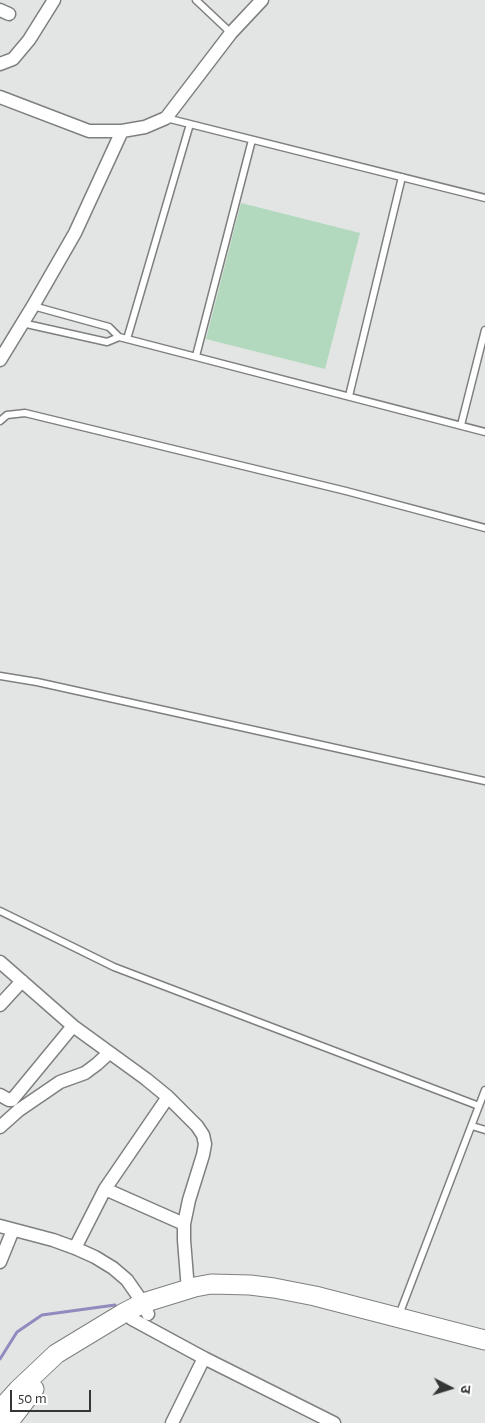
<!DOCTYPE html>
<html>
<head>
<meta charset="utf-8">
<style>
	body { margin:0 }
	#map { position:relative; width:485px; height:1423px; overflow:hidden; background:#e2e5e3; font-family:"Alegreya Sans","Noto Sans Devanagari",sans-serif }
	canvas { display:block }
	.north { position:absolute; left:425px; top:1363px; width:50px; height:50px; -webkit-text-stroke:4px #fff; paint-order:stroke; rotate:95deg; font-size:14px; font-weight:700; line-height:20px; text-align:center; color:#343535 }
	.north::after { content:''; display:block; margin:auto; width:18px; height:22px; background:#343535; clip-path:polygon(50% 0,100% 100%,50% 72%,0 100%) }
	.scale { position:absolute; left:10px; top:1390px; width:81px; height:22px; box-sizing:border-box; border:2px solid #343535; border-top:0; padding-left:6px; font-size:15px; line-height:18px; white-space:nowrap; color:#343535; -webkit-text-stroke:4px #fff; paint-order:stroke }
</style>
</head>
<body>
<div id="map">
<canvas width="485" height="1423"></canvas>
<div class="north">उ</div>
<div class="scale">50 m</div>
</div>
<script>
const c = document.querySelector('canvas').getContext('2d');
c.lineJoin = 'round';
function fillPath(path, color) {
  c.fillStyle = color;
  c.fill(path, 'evenodd');
}
function shape(rows) {
  const path = new Path2D();
  for (const r of rows) {
    path.moveTo(r[0], r[1]);
    for (let i = 2; i < r.length; i += 2) path.lineTo(r[i], r[i + 1]);
  }
  return path;
}
function stroke(path, color, width, dash) {
  c.strokeStyle = color;
  c.lineWidth = width;
  c.lineCap = dash ? 'butt' : 'round';
  c.setLineDash(dash || []);
  c.stroke(path);
}
fillPath(shape([
	[241,203,360,233,325,369,206,339]
]), '#b2d9bd');
stroke(shape([
	[0,1359,17,1332,42,1315,115,1305]
]), '#928abe', 3);
const lane = shape([
	[196,0,231,33],
	[166,118,485,198],
	[33,306,109,327,119,337,127,339,485,432],
	[22,323,107,342,119,337],
	[127,339,190,124],
	[196,356,252,140],
	[349,396,402,177],
	[0,421,7,415,25,413,346,491,485,528],
	[461,425,485,330],
	[0,676,37,682,485,781],
	[0,911,114,967,479,1106],
	[472,1126,485,1130],
	[399,1315,485,1090]
]);
const street = shape([
	[0,10,9,14],
	[0,64,13,59,29,40,54,0],
	[0,97,89,131,122,131,145,127,166,118,231,33,262,0],
	[0,360,33,306,75,233,122,131],
	[0,962,73,1026,146,1079,168,1097,197,1126,203,1135,205,1144,203,1155,189,1200,184,1224,184,1240,188,1290],
	[0,1005,22,981],
	[0,1095,9,1100,12,1100,73,1026],
	[0,1127,19,1110,60,1082,85,1073,97,1064,109,1053],
	[105,1189,184,1224],
	[0,1226,53,1240,75,1248,95,1257,113,1268,127,1280,143,1303,148,1314],
	[75,1248,105,1189,168,1097],
	[0,1262,13,1230],
	[132,1319,204,1358,334,1423],
	[172,1423,204,1358]
]);
const secondary = shape([
	[0,1410,18,1390,56,1354,122,1314,143,1303,195,1287,211,1284,250,1285,274,1288,315,1296,485,1340],
	[8,1423,34,1389]
]);
stroke(lane, '#7d807e', 9);
stroke(street, '#7d807e', 15);
stroke(secondary, '#7d807e', 21);
stroke(lane, '#fff', 6);
stroke(street, '#fff', 12);
stroke(secondary, '#fff', 19);
</script>
</body>
</html>
